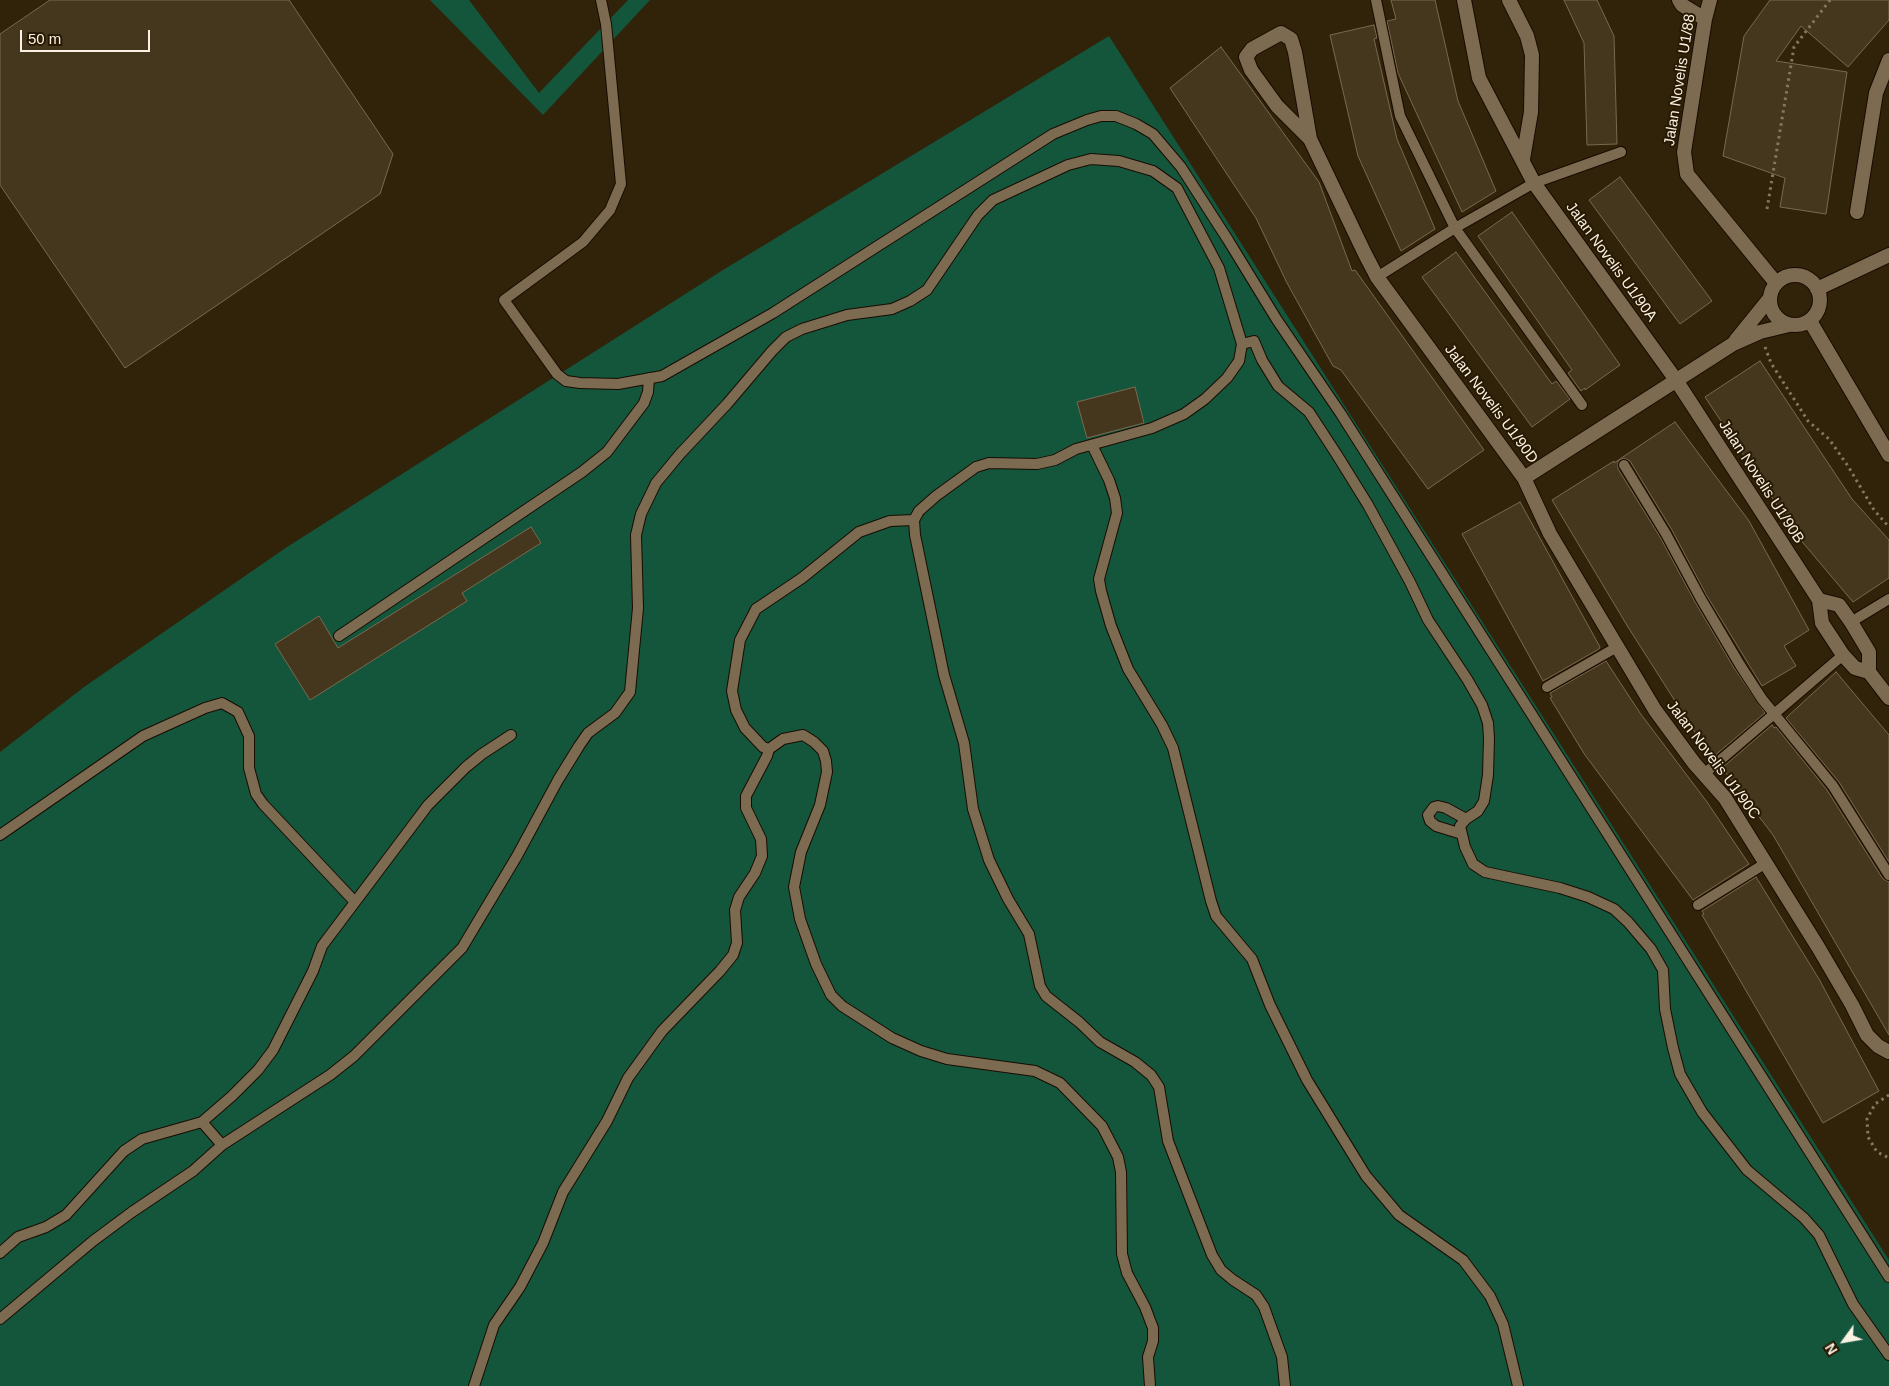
<!DOCTYPE html>
<html>
<head>
<meta charset="utf-8">
<style>
	body { margin:0 }
	#map { position:relative; width:1889px; height:1386px; overflow:hidden; background:#31220a; font-family:Helvetica,sans-serif }
	canvas { display:block }
	.north { position:absolute; left:1819px; top:1316px; width:50px; height:50px; -webkit-text-stroke:4px #271902; paint-order:stroke; rotate:238deg; font-size:14px; font-weight:700; line-height:20px; text-align:center; color:#fbf1e3 }
	.north::after { content:''; display:block; margin:auto; width:18px; height:22px; background:#fbf1e3; clip-path:polygon(50% 0,100% 100%,50% 72%,0 100%) }
	.scale { position:absolute; left:20px; top:30px; width:130px; height:22px; box-sizing:border-box; border:2px solid #fbf1e3; border-top:0; padding-left:6px; font-size:15px; line-height:18px; white-space:nowrap; color:#fbf1e3; -webkit-text-stroke:4px #271902; paint-order:stroke }
</style>
</head>
<body>
<div id="map">
<canvas width="1889" height="1386"></canvas>
<div class="north">N</div>
<div class="scale">50 m</div>
</div>
<script>
const c = document.querySelector('canvas').getContext('2d');
c.lineJoin = 'round';
function fillPath(path, color) {
  c.fillStyle = color;
  c.fill(path, 'evenodd');
}
function shape(rows) {
  const path = new Path2D();
  for (const r of rows) {
    if (r.length === 3) {
      path.moveTo(r[0] + r[2], r[1]);
      path.arc(r[0], r[1], r[2], 0, 2 * Math.PI);
      continue;
    }
    path.moveTo(r[0], r[1]);
    for (let i = 2; i < r.length; i += 2) path.lineTo(r[i], r[i + 1]);
  }
  return path;
}
function stroke(path, color, width, dash) {
  c.strokeStyle = color;
  c.lineWidth = width;
  c.lineCap = dash ? 'butt' : 'round';
  c.setLineDash(dash || []);
  c.stroke(path);
}
function label(font, color, halo, rows, align = 'center') {
  c.font = font + ' Helvetica,sans-serif';
  c.lineWidth = 4;
  c.setLineDash([]);
  c.textBaseline = 'middle';
  c.strokeStyle = halo;
  c.fillStyle = color;
  for (const [text, x, y, turn = 0] of rows) {
    c.save();
    c.translate(x, y);
    c.rotate((+turn || 0) * Math.PI / 180);
    c.textAlign = isNaN(turn) ? turn : align;
    if (halo) c.strokeText(text, 0, 0);
    c.fillText(text, 0, 0);
    c.restore();
  }
}
fillPath(shape([
	[430,0,469,0,539,93,628,0,650,0,543,115],
	[1109,36,1889,1260,1889,1386,0,1386,0,752,84,687,287,547,723,270]
]), '#13563c');
const building = shape([
	[50,0,289,0,393,154,380,194,125,368,0,185,0,34,50,0],
	[1391,0,1435,0,1458,101,1496,191,1462,212,1398,73,1387,21,1396,19,1391,0],
	[1564,0,1597,0,1614,36,1617,144,1587,145,1584,43,1564,0],
	[1770,0,1889,0,1889,20,1848,67,1801,26,1776,61,1847,72,1826,214,1780,207,1785,178,1723,156,1744,36,1770,0],
	[1374,25,1377,38,1374,39,1397,139,1435,229,1401,251,1358,156,1330,35,1374,25],
	[1221,47,1319,182,1352,271,1355,270,1484,450,1428,489,1341,370,1333,366,1287,283,1256,218,1170,88,1221,47],
	[1620,177,1712,301,1680,324,1589,200,1620,177],
	[1512,212,1620,365,1585,390,1585,388,1581,391,1568,373,1572,370,1478,236,1512,212],
	[1456,252,1552,384,1556,381,1570,399,1532,427,1422,277,1456,252],
	[1760,361,1852,499,1889,540,1889,578,1853,602,1799,538,1705,397,1760,361],
	[1135,387,1144,423,1087,438,1077,402,1135,387],
	[1675,422,1749,521,1809,630,1784,646,1796,666,1762,686,1707,596,1672,530,1630,461,1624,458,1618,461,1618,469,1660,537,1695,602,1734,668,1765,713,1713,757,1712,755,1710,756,1628,627,1552,500,1614,461,1614,463,1675,422],
	[1520,502,1600,647,1599,649,1543,681,1462,534,1520,502],
	[531,527,541,543,462,593,467,601,310,700,275,644,319,616,338,648,531,527],
	[1606,661,1640,713,1707,802,1749,864,1693,900,1585,755,1550,698,1552,697,1550,693,1606,661],
	[1836,672,1889,735,1889,862,1839,782,1786,718,1836,672],
	[1772,725,1774,728,1776,727,1827,790,1883,879,1889,882,1889,1035,1773,835,1722,768,1772,725],
	[1756,877,1819,979,1879,1091,1823,1123,1702,915,1704,914,1702,911,1756,877]
]);
fillPath(building, '#45361e');
stroke(building, '#7a694f', 1);
const service = shape([
	[601,0,606,24,621,184,610,210,583,242,504,300,557,374,566,381,580,383,618,384,662,376,773,313,1053,134,1087,120,1101,116,1116,116,1136,124,1153,134,1181,167,1228,240,1277,320,1341,414,1889,1277],
	[1376,0,1400,116,1455,228,1582,405],
	[1377,277,1455,228,1534,183,1621,152],
	[1242,344,1254,341,1262,360,1278,386,1309,412,1337,455,1368,505,1410,582,1428,620,1467,679,1482,705,1488,723,1489,738,1488,775,1484,801,1478,811,1466,819,1460,826,1465,847,1473,864,1485,872,1560,888,1588,897,1614,909,1628,922,1651,949,1663,970,1665,1009,1673,1048,1680,1074,1702,1112,1747,1170,1804,1218,1819,1235,1853,1304,1889,1355],
	[1092,445,1109,480,1115,498,1117,513,1099,579,1101,591,1111,626,1128,669,1162,725,1173,748,1211,901,1216,916,1252,959,1270,1005,1307,1080,1366,1176,1399,1215,1463,1260,1490,1296,1503,1324,1518,1386],
	[1624,465,1666,534,1701,599,1740,665,1762,699,1833,786,1889,875],
	[914,520,890,521,859,532,802,578,756,609,740,640,732,691,736,710,745,728,763,747,769,749,783,739,803,735,814,742,823,751,826,761,827,772,820,805,801,852,794,887,800,919,816,964,831,995,842,1006,892,1038,921,1051,947,1059,1035,1071,1060,1083,1102,1126,1118,1157,1121,1172,1122,1254,1127,1273,1145,1307,1153,1328,1153,1341,1148,1357,1150,1386],
	[1851,622,1889,599],
	[339,636,582,472,607,452,644,403,648,392,649,378],
	[1547,687,1617,647],
	[1704,774,1843,655],
	[1462,834,1436,826,1430,821,1428,815,1434,807,1438,806,1446,808,1466,819],
	[0,835,143,736,205,708,222,703,238,712,249,736,249,768,256,794,263,804,355,902],
	[1698,905,1766,863],
	[202,1122,222,1145],
	[0,1253,18,1237,46,1227,66,1215,124,1151,142,1139,202,1122,232,1096,258,1070,273,1050,313,971,322,946,428,805,466,767,482,754,511,735],
	[0,1319,93,1241,132,1212,193,1171,222,1145,330,1075,354,1056,462,948,517,856,558,780,579,746,588,733,615,713,630,692,638,608,636,535,641,514,656,483,680,454,727,404,772,351,786,337,802,329,847,315,892,309,910,301,927,290,978,215,993,200,1068,165,1091,159,1119,161,1153,171,1177,188,1219,268,1242,344,1239,361,1227,378,1205,399,1184,414,1152,428,1076,449,1055,460,1037,464,989,463,976,467,936,496,919,511,914,520,915,535,944,675,964,743,973,809,989,860,1008,899,1029,934,1040,986,1046,996,1079,1022,1100,1042,1135,1062,1151,1075,1159,1087,1168,1141,1212,1255,1221,1270,1233,1280,1256,1295,1264,1307,1282,1357,1285,1386],
	[474,1386,494,1325,520,1287,543,1243,563,1192,607,1121,628,1078,662,1031,720,971,733,955,737,943,735,910,739,897,755,873,762,856,761,839,746,808,746,796,767,756,769,749]
]);
const minor = shape([
	[1464,0,1479,78,1534,183,1676,380,1819,600,1822,623,1843,655,1855,668,1869,672],
	[1509,0,1527,36,1532,55,1531,112,1523,159],
	[1679,0,1682,5,1705,19],
	[1710,0,1705,19,1684,152,1687,174,1776,283],
	[1310,139,1277,106,1251,70,1246,57,1252,49,1281,33,1291,39,1295,52,1310,139,1365,254,1377,277,1524,478,1550,534,1655,710,1694,763,1725,798,1818,947,1852,1005,1867,1035,1878,1046,1889,1052],
	[1857,212,1876,93,1889,60],
	[1736,340,1770,298],
	[1524,478,1733,344,1760,332,1789,325],
	[1819,600,1839,605,1851,622,1869,652,1869,672,1889,698]
]);
const tertiary = shape([
	[1795,300,25],
	[1817,289,1889,255],
	[1810,321,1889,455]
]);
stroke(service, '#190b00', 12);
stroke(minor, '#190b00', 16);
stroke(tertiary, '#190b00', 16);
stroke(shape([
	[1767,209,1794,47,1830,0],
	[1765,347,1771,363,1808,421,1829,439,1848,466,1874,510,1889,527],
	[1889,1095,1875,1104,1867,1119,1868,1137,1877,1152,1889,1158]
]), '#847763', 3, [2.5, 4]);
stroke(service, '#7c6b51', 10);
stroke(minor, '#7c6b51', 14);
stroke(tertiary, '#7c6b51', 14);
label('15px', '#fbf1e3', '#271902', [
	["Jalan Novelis U1/88",1680,80,-81],
	["Jalan Novelis U1/90A",1611,262,54],
	["Jalan Novelis U1/90D",1491,404,53],
	["Jalan Novelis U1/90B",1761,482,57],
	["Jalan Novelis U1/90C",1713,760,53]
]);
</script>
</body>
</html>
